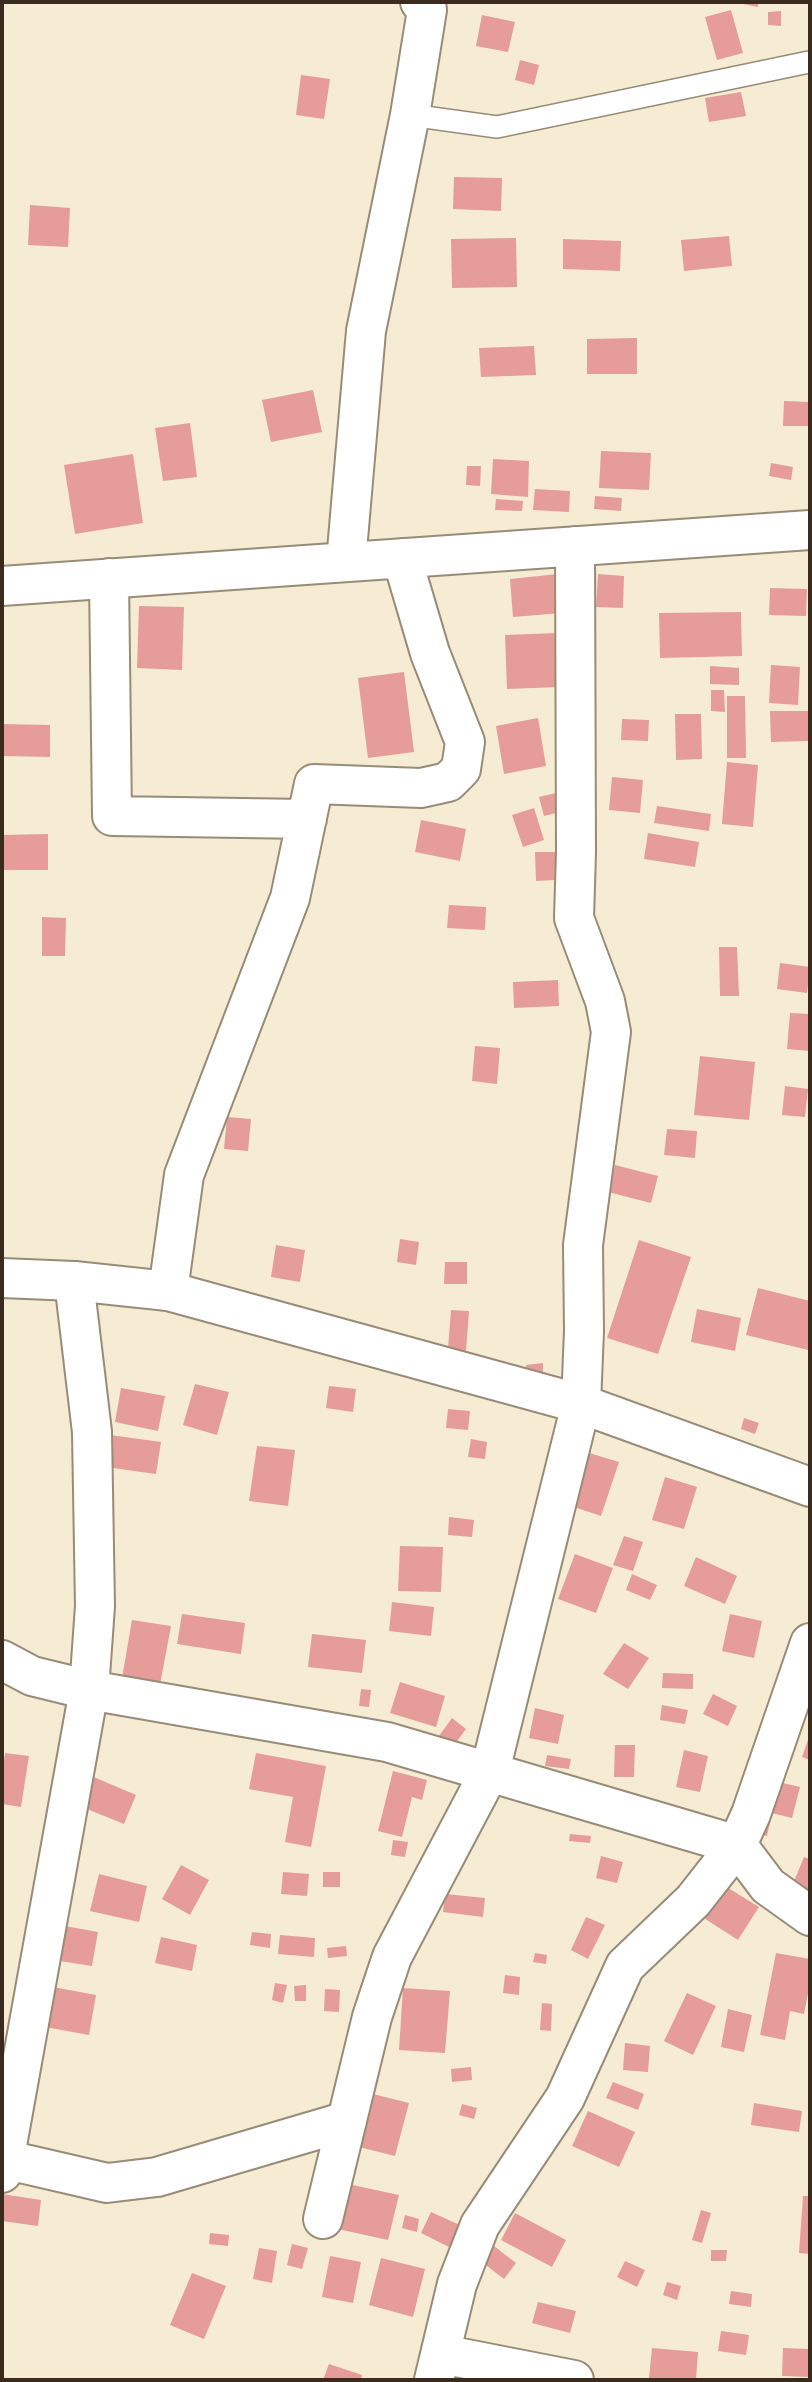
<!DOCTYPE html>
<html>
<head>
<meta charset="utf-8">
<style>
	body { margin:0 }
	#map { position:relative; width:812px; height:2382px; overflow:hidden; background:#f5ecd3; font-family:"IM FELL English",serif }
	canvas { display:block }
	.frame { position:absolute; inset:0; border:4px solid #3b2a1e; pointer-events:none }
</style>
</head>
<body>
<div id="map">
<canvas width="812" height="2382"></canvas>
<div class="frame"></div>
</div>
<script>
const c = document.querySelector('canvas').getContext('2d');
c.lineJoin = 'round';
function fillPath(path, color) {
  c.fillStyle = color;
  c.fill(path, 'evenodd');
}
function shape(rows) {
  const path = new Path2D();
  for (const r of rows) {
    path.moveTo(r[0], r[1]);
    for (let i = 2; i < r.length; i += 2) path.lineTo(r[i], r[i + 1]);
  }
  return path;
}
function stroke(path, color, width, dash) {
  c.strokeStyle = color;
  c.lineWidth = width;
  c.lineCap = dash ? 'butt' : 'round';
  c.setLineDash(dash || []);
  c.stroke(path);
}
fillPath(shape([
	[733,2,758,2,758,7],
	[731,10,743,53,717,60,705,17],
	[781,11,781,26,768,25,768,12],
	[482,15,515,22,508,52,476,46],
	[520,60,539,65,534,85,515,80],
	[301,75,330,79,324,119,296,115],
	[741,92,746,116,709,122,705,98],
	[454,177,502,178,501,211,453,209],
	[30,205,70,208,68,247,28,245],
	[729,236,732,266,684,271,681,240],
	[516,238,517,287,452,288,451,239],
	[563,239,621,241,620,271,563,269],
	[637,338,637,374,587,374,587,339],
	[534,346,536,375,481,377,479,348],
	[313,390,322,432,271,442,262,400],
	[784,401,810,402,810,426,783,426],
	[190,423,197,477,163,481,155,428],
	[601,451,651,453,649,490,599,488],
	[133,454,143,523,75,534,64,465],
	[493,459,529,461,528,497,491,494],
	[771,463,793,467,791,480,769,476],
	[467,466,481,466,480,486,466,485],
	[535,489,570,491,569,512,533,510],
	[595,496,622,498,621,511,594,509],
	[496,499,523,501,522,511,495,510],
	[558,574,562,613,513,617,510,579],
	[598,574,624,576,623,608,596,607],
	[770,588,807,589,806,616,769,615],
	[139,606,184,607,182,670,137,668],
	[741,612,742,656,660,658,659,613],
	[557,633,559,687,507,689,505,635],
	[771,665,800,667,798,705,769,703],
	[710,666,739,668,739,685,710,684],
	[404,672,414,752,368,758,358,678],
	[711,690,724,690,725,712,711,711],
	[727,696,745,696,746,758,727,758],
	[770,711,810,711,810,741,771,742],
	[675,714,701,714,702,759,676,760],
	[538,718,546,766,504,774,496,726],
	[622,719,649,720,648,741,621,740],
	[2,724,50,725,50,757,2,756],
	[727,762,758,765,753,827,722,824],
	[612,777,643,780,640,813,609,810],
	[556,793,560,812,544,816,539,797],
	[657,806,711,814,709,831,654,823],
	[534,808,544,840,523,847,512,815],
	[421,820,466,829,460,861,415,852],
	[648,833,699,842,695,867,644,859],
	[48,834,48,870,2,870,2,835],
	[535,852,555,852,555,880,536,881],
	[449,905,486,907,485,930,447,928],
	[42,917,66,918,65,956,42,956],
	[719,947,737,947,739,996,720,996],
	[780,963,810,967,807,993,777,989],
	[558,980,559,1006,514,1008,513,982],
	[790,1013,810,1014,810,1051,787,1049],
	[475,1046,500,1048,497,1084,472,1081],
	[700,1056,755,1062,749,1120,694,1115],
	[785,1086,808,1089,805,1117,782,1115],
	[227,1117,251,1119,248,1151,224,1149],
	[667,1129,697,1131,695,1158,664,1155],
	[615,1165,658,1176,651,1203,608,1192],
	[400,1239,419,1242,416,1265,397,1262],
	[639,1240,691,1257,658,1354,607,1338],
	[276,1245,305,1250,300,1282,271,1277],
	[445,1262,467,1262,467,1284,444,1284],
	[758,1288,810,1301,810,1342,808,1350,746,1335],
	[697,1309,741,1318,735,1351,691,1342],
	[451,1310,469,1311,466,1351,448,1349],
	[543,1363,543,1372,527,1373,526,1365],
	[195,1384,229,1392,217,1435,183,1425],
	[329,1386,356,1389,353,1412,326,1408],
	[121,1388,165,1396,158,1431,115,1422],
	[448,1409,470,1411,468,1430,446,1428],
	[744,1418,759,1423,755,1434,741,1429],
	[110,1435,161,1442,156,1474,106,1467],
	[471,1439,487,1442,485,1459,468,1457],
	[257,1446,295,1450,288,1506,249,1501],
	[586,1452,619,1462,601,1516,568,1505],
	[665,1477,697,1487,684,1529,652,1520],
	[449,1517,474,1520,472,1537,448,1535],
	[624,1536,643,1542,633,1571,613,1565],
	[400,1546,443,1547,441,1592,398,1591],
	[575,1554,613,1568,596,1613,558,1599],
	[696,1557,737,1576,725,1604,684,1586],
	[632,1574,657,1585,650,1600,626,1590],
	[392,1602,434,1607,431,1636,389,1631],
	[182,1614,245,1623,241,1654,177,1644],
	[730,1614,762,1621,754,1658,722,1651],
	[132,1620,171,1626,159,1690,121,1684],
	[312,1634,366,1640,362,1673,308,1667],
	[624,1643,649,1658,628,1689,603,1674],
	[663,1673,693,1674,693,1689,662,1688],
	[400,1682,445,1696,436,1727,390,1713],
	[361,1689,371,1690,369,1707,359,1706],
	[713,1694,737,1706,728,1726,703,1714],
	[662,1705,688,1710,685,1724,660,1720],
	[535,1708,564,1715,558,1744,529,1738],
	[452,1718,466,1729,453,1747,439,1736],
	[810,1734,810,1760,802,1757],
	[615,1745,635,1745,634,1777,614,1777],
	[684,1750,708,1756,700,1792,676,1787],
	[5,1753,29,1756,21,1807,2,1804,2,1778],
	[256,1753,326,1766,311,1847,285,1842,293,1797,249,1789],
	[547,1755,571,1759,569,1769,545,1766],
	[393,1771,427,1780,422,1800,412,1797,402,1837,378,1831],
	[89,1775,136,1795,124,1824,77,1805],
	[765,1779,800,1787,792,1818,772,1813,767,1836,753,1833],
	[570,1834,591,1836,590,1843,569,1841],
	[393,1840,408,1842,405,1857,391,1855],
	[601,1856,623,1862,617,1883,596,1878],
	[804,1857,810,1859,810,1899,790,1891],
	[181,1865,209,1880,190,1915,162,1899],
	[283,1872,309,1874,307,1896,281,1894],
	[323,1872,340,1872,340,1887,323,1887],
	[99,1874,147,1886,139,1922,90,1911],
	[717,1881,759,1907,738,1940,696,1913],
	[445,1894,485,1898,483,1917,443,1912],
	[586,1917,605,1925,588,1959,571,1950],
	[65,1926,98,1932,92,1966,60,1961],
	[252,1932,271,1934,270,1948,250,1945],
	[280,1935,315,1938,314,1957,278,1954],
	[161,1937,197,1945,192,1971,155,1963],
	[346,1946,347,1956,328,1958,327,1948],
	[535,1953,547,1955,546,1964,533,1962],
	[776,1953,810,1959,810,1983,804,2014,790,2011,785,2040,760,2035],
	[505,1975,520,1977,519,1995,503,1993],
	[275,1983,287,1985,283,2003,272,2000],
	[306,1985,306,2001,295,2001,294,1986],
	[53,1987,96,1995,89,2035,45,2027],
	[403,1988,450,1991,445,2053,399,2050],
	[325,1989,340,1990,339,2012,324,2011],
	[687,1993,716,2006,693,2055,664,2041],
	[542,2003,552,2004,551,2031,540,2030],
	[728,2009,752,2015,744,2052,721,2047],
	[625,2043,650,2046,648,2072,623,2070],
	[471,2067,472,2080,452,2082,451,2069],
	[613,2082,644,2094,638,2110,606,2098],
	[373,2094,409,2103,395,2156,359,2147],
	[754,2103,802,2111,799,2132,751,2125],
	[462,2104,477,2108,474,2119,459,2115],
	[588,2111,635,2132,619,2167,572,2146],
	[348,2184,399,2195,388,2240,338,2229],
	[2,2194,41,2200,38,2226,2,2221],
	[803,2196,810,2196,810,2254,799,2253],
	[701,2210,711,2213,702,2243,692,2240],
	[431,2212,462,2226,451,2248,421,2233],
	[515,2213,566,2240,552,2267,501,2240],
	[405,2215,419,2219,417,2232,402,2228],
	[210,2233,229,2235,228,2246,209,2244],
	[490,2243,516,2263,504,2279,478,2259],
	[292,2244,308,2248,302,2269,287,2265],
	[259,2248,277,2251,272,2283,253,2279],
	[711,2250,727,2250,726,2261,711,2261],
	[330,2256,361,2262,353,2303,322,2297],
	[381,2258,425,2269,413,2317,369,2305],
	[625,2261,645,2270,637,2287,617,2277],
	[192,2273,226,2286,204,2339,170,2325],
	[667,2282,681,2286,677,2300,663,2295],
	[731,2291,752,2294,751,2307,729,2304],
	[538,2302,576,2311,570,2333,532,2323],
	[721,2331,749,2335,746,2355,718,2351],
	[652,2348,698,2352,696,2380,649,2378],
	[783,2348,810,2349,810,2377,782,2376],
	[329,2364,362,2375,361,2380,323,2380]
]), '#e69c99');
const lane = shape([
	[410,115,497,127,809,62]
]);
const street = shape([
	[346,562,366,331,410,115,427,10,420,2],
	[109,578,112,816,307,819],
	[2,586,810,530],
	[168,1291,184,1175,290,898,314,784,421,788,448,782,461,769,465,742,430,653,402,558],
	[2,1660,32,1676,89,1690,387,1742,737,1845,768,1886,810,1916],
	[3,2159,107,2183,157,2177,347,2121],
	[2,2173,89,1690,95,1606,92,1432,74,1281],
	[323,2219,372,2017,392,1957,490,1771,581,1404,584,1331,583,1245,611,1032,605,1001,574,918,576,852,575,546],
	[441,2354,574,2380],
	[434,2380,457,2284,480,2225,565,2098,625,1966,693,1901,737,1845,751,1814,810,1643]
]);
const secondary = shape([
	[2,1278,74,1281,168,1291,581,1404,810,1487]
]);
stroke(lane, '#988b78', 24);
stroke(street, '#988b78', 42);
stroke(secondary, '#988b78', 42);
stroke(lane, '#fff', 21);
stroke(street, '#fff', 38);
stroke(secondary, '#fff', 38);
</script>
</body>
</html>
